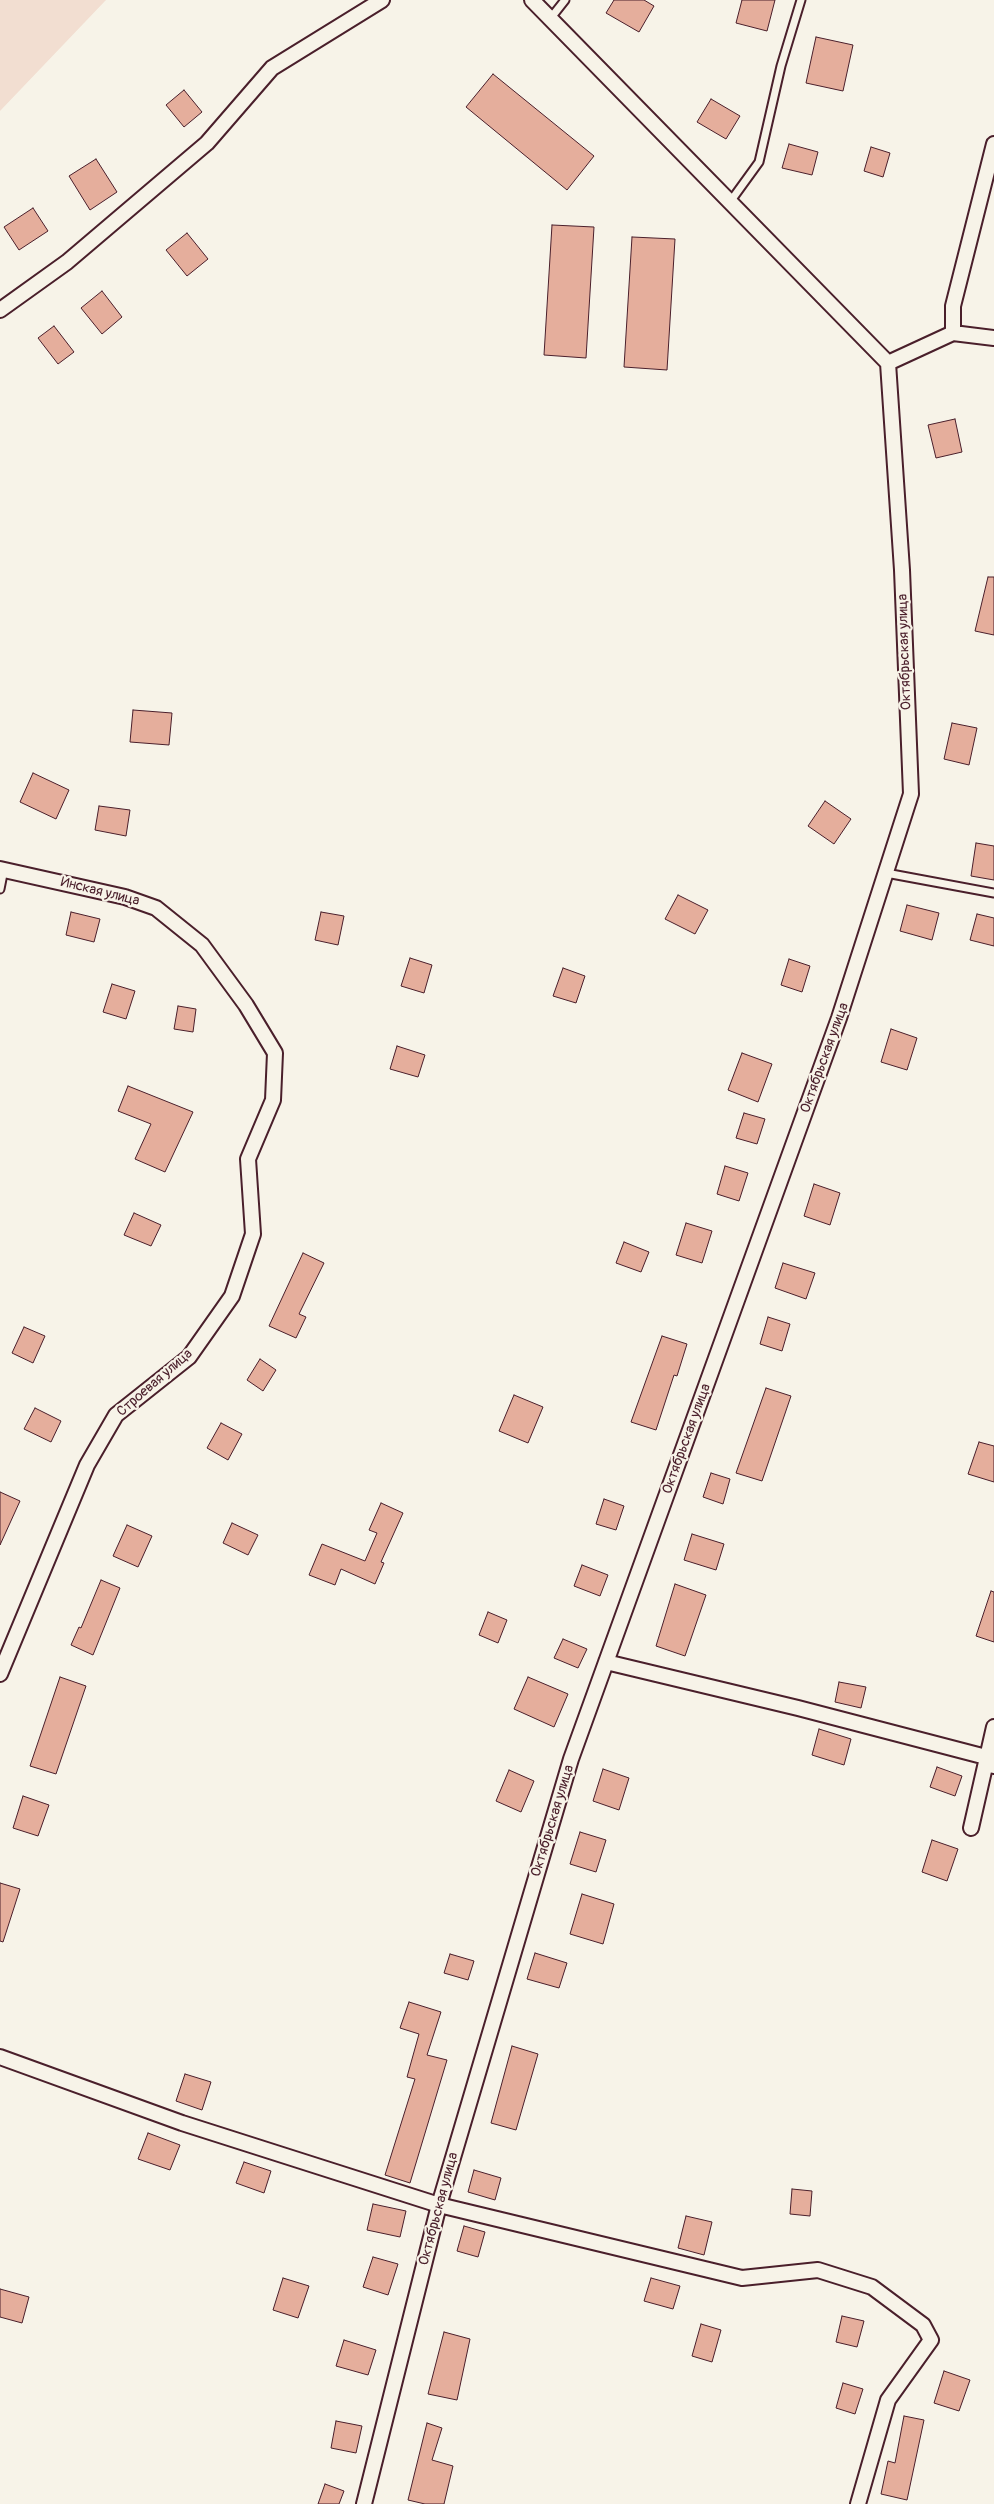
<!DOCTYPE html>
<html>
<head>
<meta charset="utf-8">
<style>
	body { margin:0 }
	canvas { display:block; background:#f7f3e8 }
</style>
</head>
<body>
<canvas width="994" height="2504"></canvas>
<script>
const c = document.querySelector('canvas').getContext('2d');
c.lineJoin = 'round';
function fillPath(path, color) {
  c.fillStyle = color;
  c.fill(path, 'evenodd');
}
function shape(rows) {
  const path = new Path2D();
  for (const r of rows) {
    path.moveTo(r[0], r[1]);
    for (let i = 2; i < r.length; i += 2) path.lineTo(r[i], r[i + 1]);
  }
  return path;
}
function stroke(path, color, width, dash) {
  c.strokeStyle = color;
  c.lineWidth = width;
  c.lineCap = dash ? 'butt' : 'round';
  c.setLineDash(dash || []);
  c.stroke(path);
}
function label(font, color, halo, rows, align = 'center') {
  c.font = font + ' Pangolin,sans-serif';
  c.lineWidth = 4.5;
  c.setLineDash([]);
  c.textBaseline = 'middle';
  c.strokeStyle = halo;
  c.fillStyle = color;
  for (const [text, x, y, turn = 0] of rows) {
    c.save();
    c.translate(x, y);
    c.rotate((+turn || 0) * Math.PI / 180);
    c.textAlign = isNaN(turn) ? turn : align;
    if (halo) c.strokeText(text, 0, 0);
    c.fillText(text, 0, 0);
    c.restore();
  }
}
fillPath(shape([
	[0,0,106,0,0,111]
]), '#f2ded1');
const building = shape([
	[614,0,644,0,654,6,639,32,606,13,614,0],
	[742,0,775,0,767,31,736,23,742,0],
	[816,37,853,45,843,91,806,83,816,37],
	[493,74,594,156,567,190,466,107,493,74],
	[184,90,202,112,184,127,166,105,184,90],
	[711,99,740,116,726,139,697,122,711,99],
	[789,144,818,152,812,175,782,168,789,144],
	[871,147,890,153,883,177,864,171,871,147],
	[96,159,117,192,90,210,69,176,96,159],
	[33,208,48,231,19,250,4,227,33,208],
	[552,225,594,227,586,358,544,355,552,225],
	[187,233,208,259,187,276,166,250,187,233],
	[632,237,675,239,667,370,624,367,632,237],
	[102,291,122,317,102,334,81,308,102,291],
	[54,326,74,352,58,364,38,338,54,326],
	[955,419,962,452,936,458,928,425,955,419],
	[988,577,994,577,994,635,975,631,988,577],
	[133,710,172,713,169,745,130,742,133,710],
	[952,723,977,728,969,765,944,759,952,723],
	[33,773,69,790,56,819,20,802,33,773],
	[825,801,851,819,834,844,808,826,825,801],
	[99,806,130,810,126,836,95,830,99,806],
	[976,843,994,846,994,880,971,876,976,843],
	[678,895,708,910,695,934,665,919,678,895],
	[907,905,939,913,932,940,900,931,907,905],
	[71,912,100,919,94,942,66,935,71,912],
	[321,912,344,916,338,945,315,940,321,912],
	[977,914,994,918,994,946,970,940,977,914],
	[410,958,432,965,424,993,401,986,410,958],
	[789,959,810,966,802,992,781,985,789,959],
	[563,968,585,976,576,1003,553,996,563,968],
	[112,984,135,991,126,1019,103,1012,112,984],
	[178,1006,196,1009,193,1032,174,1029,178,1006],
	[891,1029,917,1038,907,1070,881,1062,891,1029],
	[397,1046,425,1055,418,1077,390,1069,397,1046],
	[742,1053,772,1064,758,1102,728,1090,742,1053],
	[128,1086,193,1112,165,1172,135,1159,151,1124,118,1111,128,1086],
	[744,1113,765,1119,757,1144,736,1138,744,1113],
	[725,1166,748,1173,739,1201,717,1194,725,1166],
	[814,1184,840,1193,830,1225,804,1216,814,1184],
	[134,1213,161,1225,151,1246,124,1235,134,1213],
	[686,1223,712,1231,702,1263,676,1255,686,1223],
	[624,1242,649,1252,641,1272,616,1263,624,1242],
	[303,1253,324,1263,299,1314,306,1317,296,1338,269,1326,303,1253],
	[783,1263,815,1273,806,1299,775,1288,783,1263],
	[768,1317,790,1324,782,1351,760,1344,768,1317],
	[24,1327,45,1336,33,1363,12,1353,24,1327],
	[662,1336,687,1344,677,1376,674,1375,656,1430,631,1422,662,1336],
	[260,1359,276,1370,263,1391,247,1380,260,1359],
	[766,1388,791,1396,762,1481,736,1473,766,1388],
	[514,1395,543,1407,528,1443,499,1431,514,1395],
	[35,1408,61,1421,51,1442,24,1429,35,1408],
	[221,1423,242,1434,228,1460,207,1448,221,1423],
	[979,1442,994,1446,994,1482,968,1474,979,1442],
	[711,1473,730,1479,723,1504,703,1497,711,1473],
	[0,1492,20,1501,0,1545,0,1492],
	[604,1499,624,1506,616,1530,596,1524,604,1499],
	[381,1503,403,1513,381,1562,384,1563,375,1584,341,1569,335,1585,309,1575,322,1544,365,1561,377,1533,369,1530,381,1503],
	[232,1523,258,1535,248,1555,223,1543,232,1523],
	[127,1525,152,1536,138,1567,113,1556,127,1525],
	[692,1534,724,1544,716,1570,684,1560,692,1534],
	[582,1565,608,1575,600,1596,574,1586,582,1565],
	[101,1580,120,1588,93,1655,71,1645,79,1627,81,1628,101,1580],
	[675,1584,706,1595,685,1656,656,1646,675,1584],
	[991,1591,994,1592,994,1642,976,1636,991,1591],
	[488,1612,507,1620,498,1643,479,1635,488,1612],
	[563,1639,587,1649,578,1668,554,1658,563,1639],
	[60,1677,86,1686,56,1774,30,1766,60,1677],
	[528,1677,568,1694,554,1727,514,1709,528,1677],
	[839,1682,866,1687,861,1708,835,1702,839,1682],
	[819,1729,851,1739,844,1765,812,1755,819,1729],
	[937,1767,962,1776,955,1796,930,1787,937,1767],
	[603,1769,629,1778,619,1810,593,1801,603,1769],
	[509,1770,534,1781,521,1812,496,1801,509,1770],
	[23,1796,49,1805,38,1836,13,1828,23,1796],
	[580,1832,606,1840,596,1872,570,1864,580,1832],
	[932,1840,958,1849,947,1881,922,1872,932,1840],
	[0,1883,20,1889,3,1942,0,1941,0,1883],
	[582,1894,614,1904,603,1944,570,1934,582,1894],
	[535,1953,567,1963,559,1988,527,1979,535,1953],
	[450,1954,474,1961,468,1980,444,1973,450,1954],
	[409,2002,441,2012,427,2055,447,2060,410,2183,385,2175,415,2079,407,2077,419,2034,400,2028,409,2002],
	[512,2046,538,2054,516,2130,491,2123,512,2046],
	[185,2074,211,2082,202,2110,176,2101,185,2074],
	[148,2133,180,2145,170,2170,138,2159,148,2133],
	[244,2162,271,2171,264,2193,236,2183,244,2162],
	[474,2170,501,2178,495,2200,468,2192,474,2170],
	[792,2189,812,2191,810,2216,790,2214,792,2189],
	[373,2204,406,2211,400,2237,367,2230,373,2204],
	[686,2216,712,2222,704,2255,678,2248,686,2216],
	[464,2226,485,2232,478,2257,457,2251,464,2226],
	[373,2257,398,2264,388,2295,363,2287,373,2257],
	[283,2278,309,2286,298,2318,273,2310,283,2278],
	[651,2278,680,2286,673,2309,644,2301,651,2278],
	[0,2289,29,2297,22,2323,0,2317,0,2289],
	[842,2316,864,2321,857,2347,836,2342,842,2316],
	[701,2324,721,2330,712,2362,692,2356,701,2324],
	[444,2332,470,2339,457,2400,428,2394,444,2332],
	[344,2340,376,2350,368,2375,336,2366,344,2340],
	[944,2371,970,2380,959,2411,934,2403,944,2371],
	[843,2383,863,2389,855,2414,836,2408,843,2383],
	[904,2416,924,2420,907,2500,881,2494,888,2461,895,2463,904,2416],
	[336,2421,362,2426,356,2453,331,2448,336,2421],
	[427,2423,442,2428,432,2460,453,2466,444,2504,425,2504,408,2500,427,2423],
	[325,2484,344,2491,339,2504,318,2504,325,2484]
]);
fillPath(building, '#e5ae9c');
stroke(building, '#4a1f2b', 1);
const service = shape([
	[550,19,565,0],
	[730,202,759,162,781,66,801,0],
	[886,873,994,893],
	[0,889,4,869]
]);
const minor = shape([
	[532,0,888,363],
	[0,310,67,262,207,143,272,68,382,0],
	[953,333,953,306,994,144],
	[888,363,953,333,994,338],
	[0,869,125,897,156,908,202,945,246,1005,275,1053,273,1100,248,1159,253,1234,232,1296,189,1357,116,1415,87,1465,0,1674],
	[606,1662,798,1708,986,1757,994,1766],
	[971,1828,994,1727],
	[0,2057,182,2123,439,2205,742,2278,818,2270,872,2287,923,2325,931,2340,888,2400,858,2504],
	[364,2504,439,2205,571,1759,839,1018,911,794,902,570,888,363]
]);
stroke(service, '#4a1f2b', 11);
stroke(minor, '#4a1f2b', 18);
stroke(service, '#f7f3e8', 7);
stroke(minor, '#f7f3e8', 14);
label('14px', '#4a1f2b', '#f7f3e8', [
	["Октябрьская улица",905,652,-92],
	["Инская улица",100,892,14],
	["Октябрьская улица",825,1058,-70],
	["Строевая улица",155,1383,-41],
	["Октябрьская улица",687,1439,-70],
	["Октябрьская улица",553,1821,-73],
	["Октябрьская улица",439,2209,-75]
]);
</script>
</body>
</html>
